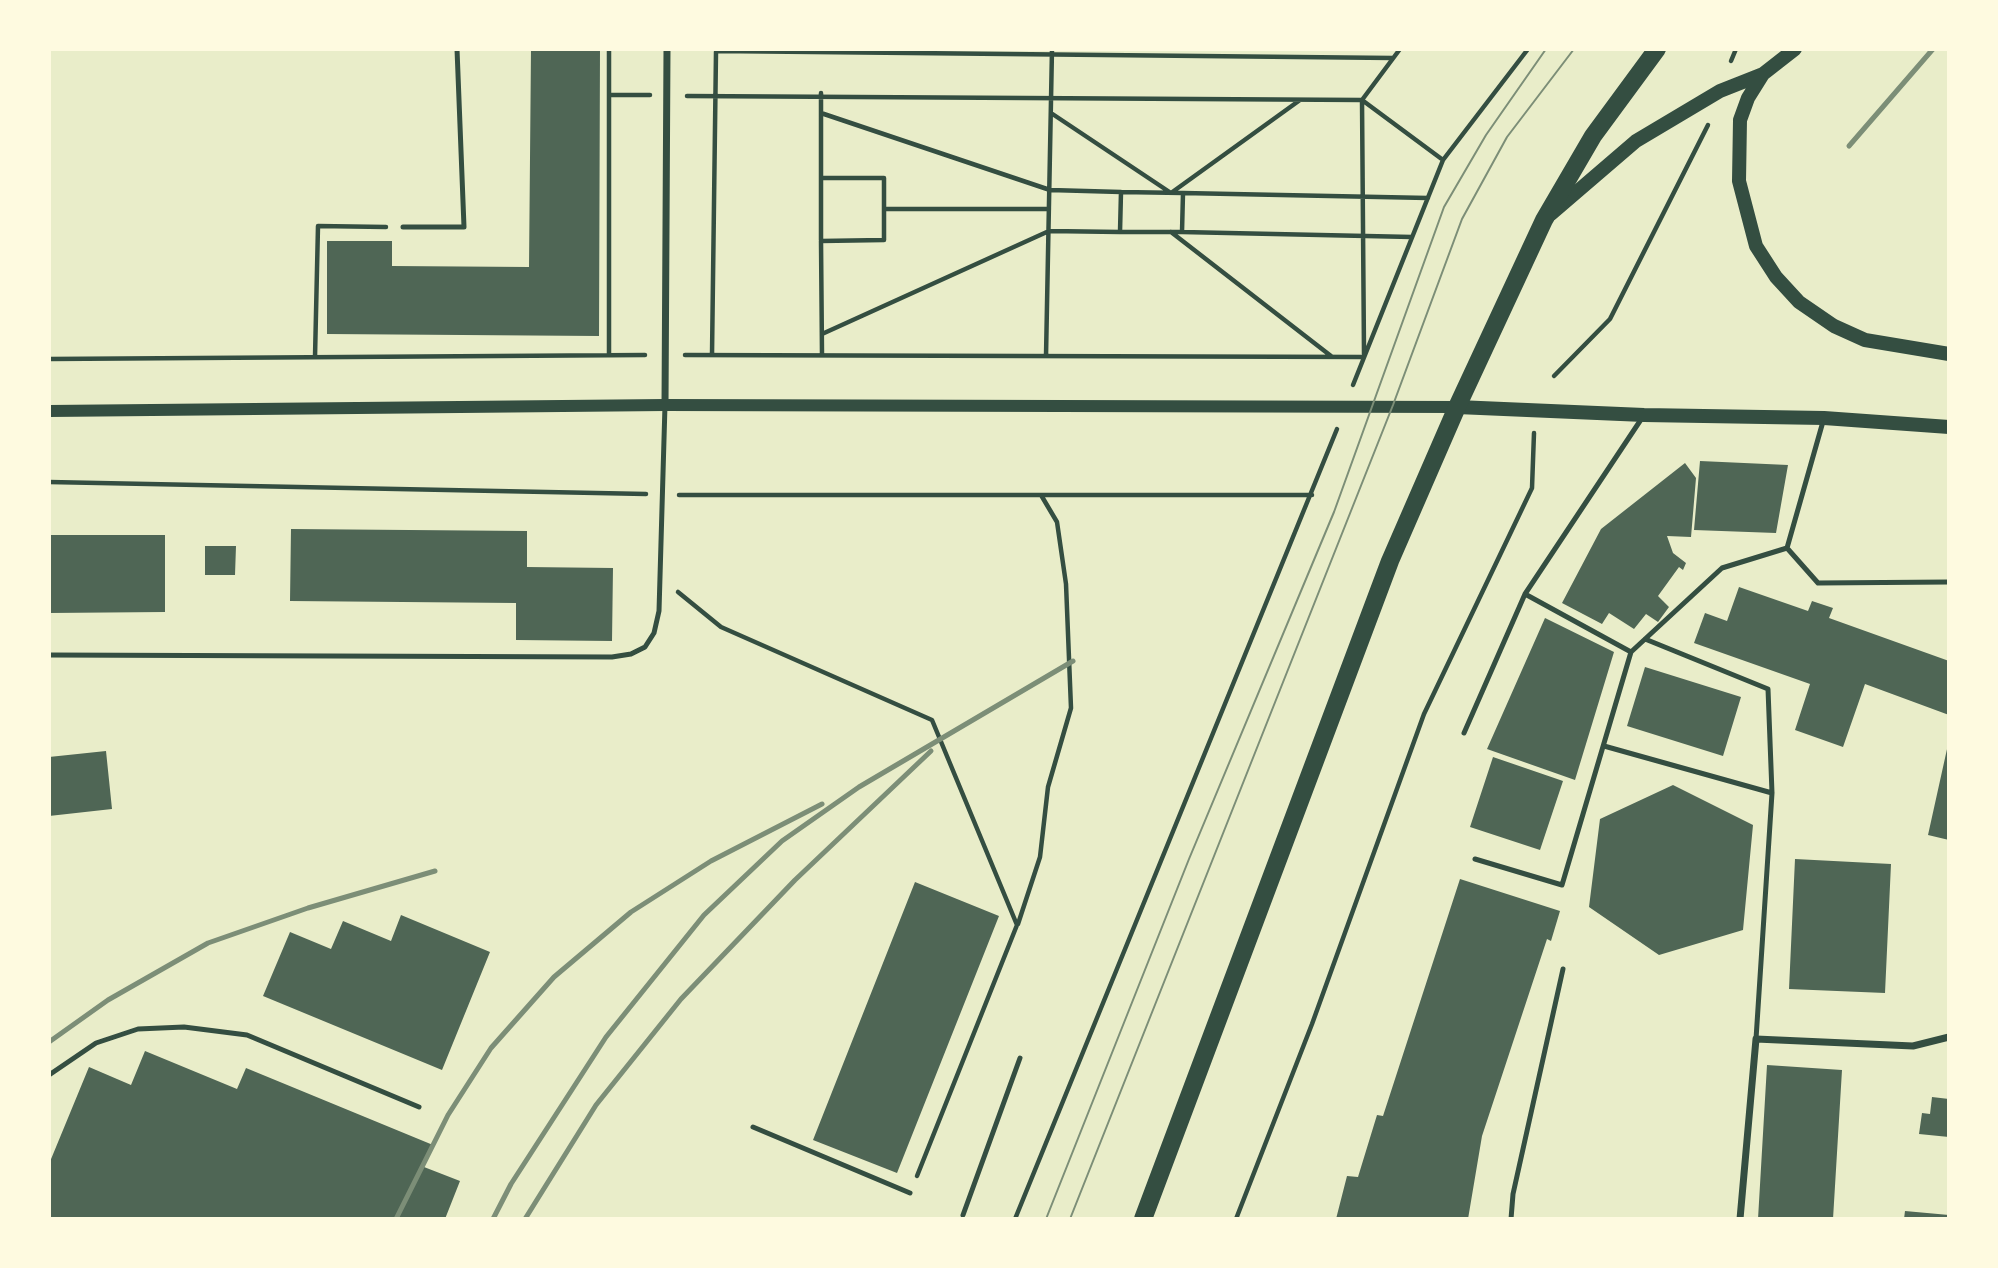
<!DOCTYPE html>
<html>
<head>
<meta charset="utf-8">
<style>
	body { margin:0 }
	#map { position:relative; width:1998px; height:1268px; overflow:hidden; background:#e9edc9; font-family:Manrope,sans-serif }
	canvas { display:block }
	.frame { position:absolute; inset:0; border:51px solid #fefae0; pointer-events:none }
</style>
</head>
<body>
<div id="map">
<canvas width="1998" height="1268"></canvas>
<div class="frame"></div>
</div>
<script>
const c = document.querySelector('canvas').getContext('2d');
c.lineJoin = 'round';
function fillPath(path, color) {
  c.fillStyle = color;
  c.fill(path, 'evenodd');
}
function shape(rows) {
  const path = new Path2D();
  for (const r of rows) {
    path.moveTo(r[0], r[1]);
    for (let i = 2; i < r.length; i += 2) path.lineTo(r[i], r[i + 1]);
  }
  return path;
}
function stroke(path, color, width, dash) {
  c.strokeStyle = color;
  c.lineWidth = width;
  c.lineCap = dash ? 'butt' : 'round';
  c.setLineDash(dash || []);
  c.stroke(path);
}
fillPath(shape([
	[531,49,600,49,599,336,327,334,327,241,392,241,392,266,529,267],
	[1700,461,1788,465,1776,533,1694,530],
	[1685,463,1696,478,1691,537,1667,536,1673,553,1686,563,1683,570,1679,567,1658,596,1669,607,1658,622,1646,614,1634,629,1609,613,1602,624,1562,603,1601,529],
	[291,529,527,531,527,567,613,568,612,641,516,640,516,603,290,601],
	[49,535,165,535,165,612,49,613],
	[205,546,236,546,235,575,205,575],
	[1739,587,1808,611,1812,601,1833,608,1829,618,1949,661,1949,715,1865,684,1843,747,1795,730,1810,684,1694,643,1705,613,1727,621],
	[1545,618,1614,652,1575,780,1487,749],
	[1645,667,1741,697,1723,756,1627,726],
	[1949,740,1949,840,1928,835],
	[106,751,112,809,49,816,49,757],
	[1493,757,1563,781,1540,850,1470,827],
	[1673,785,1753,825,1743,930,1659,955,1589,907,1600,819],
	[1795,859,1891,864,1885,993,1789,989],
	[1460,879,1560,911,1551,941,1547,939,1482,1136,1468,1219,1336,1219,1347,1176,1358,1177,1377,1115,1383,1116],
	[915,882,999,916,897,1173,813,1140],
	[401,915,490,952,442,1070,263,996,290,932,331,949,343,921,391,941],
	[145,1051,237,1089,246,1068,433,1145,424,1167,460,1181,445,1219,49,1219,49,1164,89,1067,131,1085],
	[1767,1065,1842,1070,1833,1219,1758,1219],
	[1932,1097,1949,1099,1949,1137,1919,1134,1922,1113,1930,1114],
	[1905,1211,1949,1215,1949,1219,1904,1219]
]), '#4f6655');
stroke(shape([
	[1400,49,1362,100,1443,160],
	[716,51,1393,58],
	[1731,61,1736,49],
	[821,93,821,178,884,178,884,240,821,241,822,355],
	[609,95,650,95],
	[687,96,1362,100,1364,354],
	[821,113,1050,190,1121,192],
	[1051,113,1171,193,1300,100],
	[821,178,821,240],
	[1121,192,1183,193,1182,232,1120,232,1121,192],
	[1183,193,1428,198],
	[884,209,1049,209],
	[1171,232,1331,356],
	[1182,232,1412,237],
	[822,334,1049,231,1120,232],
	[609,355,609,49],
	[685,355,1364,357],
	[712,355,716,52],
	[1046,356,1052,49],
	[315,357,318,226,386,227],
	[49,359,645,355],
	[1554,376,1610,319,1708,125],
	[1353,385,1443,160,1528,49],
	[49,482,646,494],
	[679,495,1312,495],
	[678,592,721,627,932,720,1017,925,917,1176],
	[1018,924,1040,857,1048,787,1071,708,1066,584,1057,522,1041,495],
	[1015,1219,1337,429],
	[1236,1219,1312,1024,1424,714,1532,488,1534,433]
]), '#344e41', 4.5);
stroke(shape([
	[403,227,464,227,457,49],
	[1787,548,1818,583,1949,582],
	[1525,594,1631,652],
	[1645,639,1768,689,1772,793,1756,1039],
	[49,655,612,657,631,654,645,647,654,633,659,611,665,405],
	[1464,733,1525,594,1642,418],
	[1604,746,1772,793],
	[1475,859,1562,885,1631,652,1722,568,1787,548,1824,418],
	[49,1075,96,1043,138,1029,184,1027,247,1035,419,1107],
	[753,1127,910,1193],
	[963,1215,1020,1058],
	[1511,1219,1513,1194,1563,969]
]), '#344e41', 5);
stroke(shape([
	[665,405,667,49],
	[1740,1219,1756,1039,1913,1046,1949,1037]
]), '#344e41', 7);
stroke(shape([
	[49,411,665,405,1457,407]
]), '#344e41', 12);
stroke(shape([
	[1795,49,1763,74,1748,98,1740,120,1739,181,1756,246,1776,277,1799,302,1834,326,1865,340,1949,354],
	[1551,214,1636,141,1720,91,1763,74],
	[1457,407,1644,415,1824,418,1949,427]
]), '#344e41', 14);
stroke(shape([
	[1143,1219,1390,561,1457,407,1544,220,1593,136,1657,49]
]), '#344e41', 18);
stroke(shape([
	[1046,1219,1189,859,1334,512,1444,207,1486,135,1546,49],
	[1070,1219,1393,405,1462,219,1507,137,1574,49]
]), '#7c8e77', 2);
stroke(shape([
	[1849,146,1933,49],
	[49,1042,108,1000,208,943,308,908,435,871],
	[396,1219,448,1115,491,1048,554,977,631,912,711,861,822,804],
	[493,1219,511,1184,606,1037,704,915,782,841,859,787,1073,661],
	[525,1219,596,1105,681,999,795,880,931,751]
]), '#7c8e77', 5);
</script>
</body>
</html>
